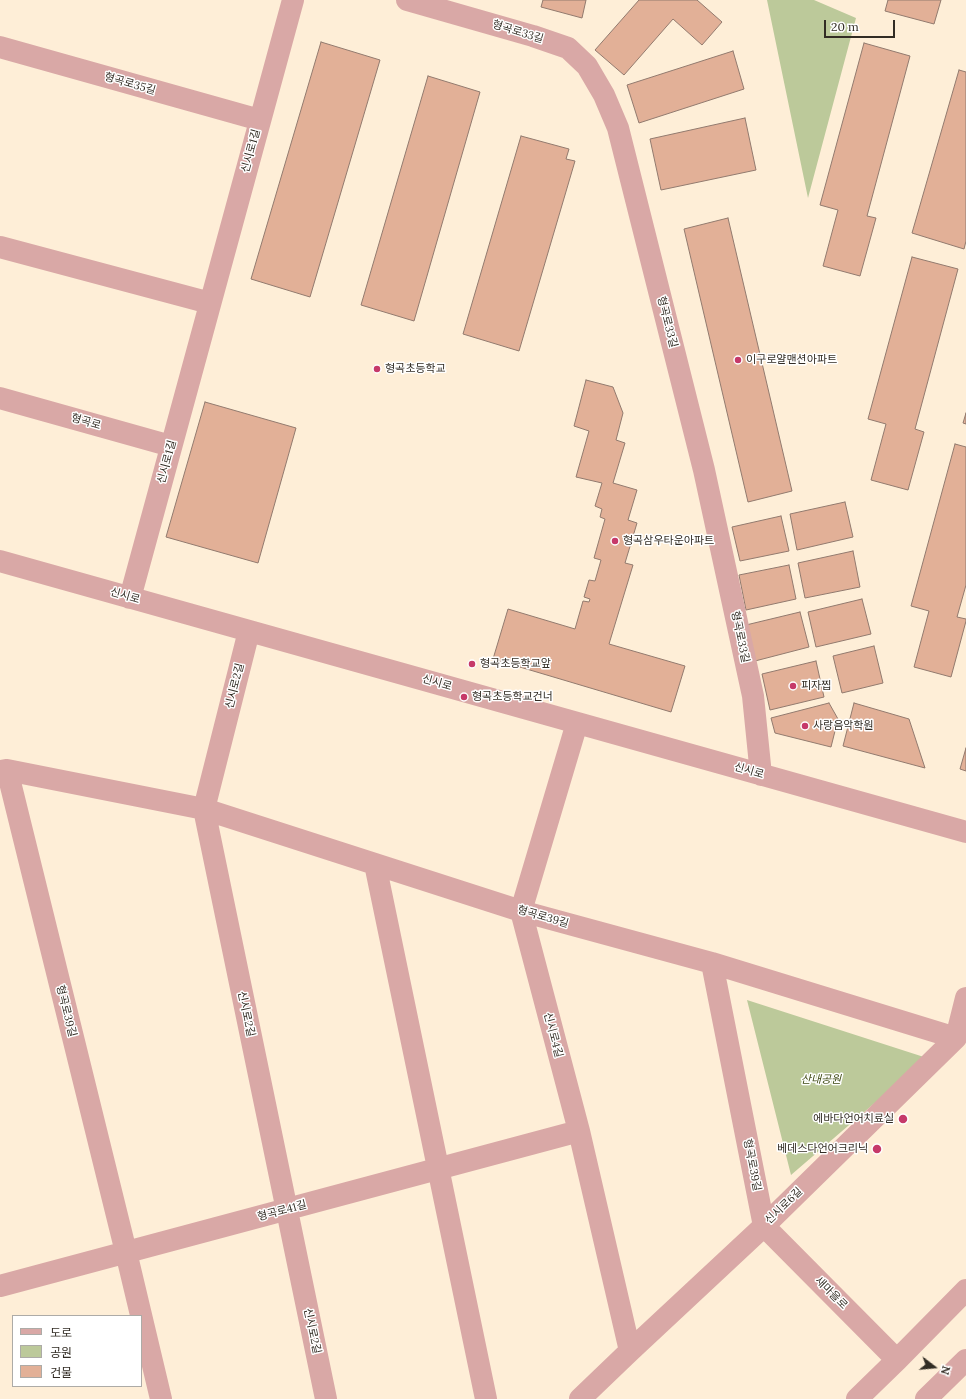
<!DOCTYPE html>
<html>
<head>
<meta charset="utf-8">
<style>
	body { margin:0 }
	#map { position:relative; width:966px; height:1399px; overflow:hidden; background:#feeed7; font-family:Lora,"Noto Sans KR",serif }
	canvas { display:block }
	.legend { position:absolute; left:12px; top:1315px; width:130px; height:72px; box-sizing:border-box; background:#fff; border:1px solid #adaba7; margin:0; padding:5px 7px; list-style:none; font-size:12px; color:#322c24 }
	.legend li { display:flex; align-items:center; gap:8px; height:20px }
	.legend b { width:20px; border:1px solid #adaba7 }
	.north { position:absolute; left:914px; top:1347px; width:40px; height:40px; -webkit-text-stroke:3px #fff; paint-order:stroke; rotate:106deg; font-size:11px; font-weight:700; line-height:16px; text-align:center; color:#322c24 }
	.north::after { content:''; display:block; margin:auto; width:14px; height:18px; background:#322c24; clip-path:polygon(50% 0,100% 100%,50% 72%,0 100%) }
	.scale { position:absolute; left:824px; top:20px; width:71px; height:18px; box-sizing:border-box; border:2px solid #322c24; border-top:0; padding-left:5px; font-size:12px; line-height:14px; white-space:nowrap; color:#322c24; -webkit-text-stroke:3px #fff; paint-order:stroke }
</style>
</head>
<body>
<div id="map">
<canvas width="966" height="1399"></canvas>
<ul class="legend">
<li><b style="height:5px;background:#d9a8a6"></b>도로</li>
<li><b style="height:11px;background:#bcc99a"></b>공원</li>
<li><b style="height:11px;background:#e2b097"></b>건물</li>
</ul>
<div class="north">N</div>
<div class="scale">20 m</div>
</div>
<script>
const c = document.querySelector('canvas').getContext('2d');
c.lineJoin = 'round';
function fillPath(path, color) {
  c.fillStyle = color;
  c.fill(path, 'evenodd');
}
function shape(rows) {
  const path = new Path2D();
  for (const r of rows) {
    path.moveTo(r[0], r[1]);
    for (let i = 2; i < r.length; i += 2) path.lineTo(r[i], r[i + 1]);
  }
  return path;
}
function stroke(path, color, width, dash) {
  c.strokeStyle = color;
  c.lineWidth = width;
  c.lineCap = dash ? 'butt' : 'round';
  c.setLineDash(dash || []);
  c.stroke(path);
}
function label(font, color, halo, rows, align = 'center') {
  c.font = font + ' Lora,"Noto Sans KR",serif';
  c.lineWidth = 3;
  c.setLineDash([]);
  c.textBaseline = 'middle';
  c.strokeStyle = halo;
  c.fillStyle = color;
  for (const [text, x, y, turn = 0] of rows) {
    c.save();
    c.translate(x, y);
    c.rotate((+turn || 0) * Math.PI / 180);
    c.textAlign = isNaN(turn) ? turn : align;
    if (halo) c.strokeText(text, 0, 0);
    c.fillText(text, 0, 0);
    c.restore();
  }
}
fillPath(shape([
	[767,0,814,0,856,18,808,198],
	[747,1000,927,1058,791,1175]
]), '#bcc99a');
const building = shape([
	[543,0,586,0,582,18,541,7,543,0],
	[639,0,697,0,722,22,702,45,673,19,624,75,595,50,639,0],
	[888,0,941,0,934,24,885,11,888,0],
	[321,42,380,60,310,297,251,279,321,42],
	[864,43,910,56,867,216,876,218,860,276,823,266,838,210,820,205,864,43],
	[733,51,744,89,639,123,627,85,733,51],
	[959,70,966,72,966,241,964,249,912,233,959,70],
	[428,76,480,92,414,321,361,305,428,76],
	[745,118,756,170,661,190,650,139,745,118],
	[521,136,569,149,566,159,575,161,519,351,463,334,521,136],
	[728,218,792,491,748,502,684,229,728,218],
	[912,257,958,269,915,429,924,432,908,490,871,480,886,424,868,419,912,257],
	[586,380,613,387,623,413,616,440,625,443,613,483,637,490,628,520,637,523,625,563,633,565,609,644,685,666,671,712,493,659,508,609,575,629,583,601,589,602,590,599,584,597,589,580,595,581,601,560,594,558,605,519,600,517,602,509,595,506,602,483,576,477,589,431,574,426,586,380],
	[205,402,296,428,258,563,166,537,205,402],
	[966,413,966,424,963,423,966,413],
	[955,444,966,447,966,585,957,617,966,619,966,621,951,677,914,667,929,611,911,606,955,444],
	[845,502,853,537,797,550,790,514,845,502],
	[781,516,789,551,740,561,732,527,781,516],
	[853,551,860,587,805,598,798,563,853,551],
	[789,565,796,599,746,610,739,575,789,565],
	[862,599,871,634,816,647,808,612,862,599],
	[800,612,809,647,755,661,746,625,800,612],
	[874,646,883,683,842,693,833,656,874,646],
	[816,661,824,697,770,710,762,674,816,661],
	[829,703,838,719,831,747,775,733,771,718,829,703],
	[854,703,909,719,925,768,843,746,854,703],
	[966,748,966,771,960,769,966,748]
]);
fillPath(building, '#e2b097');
stroke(building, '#927a6e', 1);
stroke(shape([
	[407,0,533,36,568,48,587,66,604,95,618,128,704,470,753,696,761,775],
	[0,47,260,120],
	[0,247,210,303],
	[0,398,171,446],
	[0,561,966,832],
	[130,598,293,0],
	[249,631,204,809,326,1399],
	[577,723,521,911,579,1131,630,1351],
	[7,770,126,1252,161,1399],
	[0,771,7,770,204,809,521,911,712,963,956,1038],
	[375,864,486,1399],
	[712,963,764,1226,897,1360],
	[0,1286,579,1131],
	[580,1399,630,1351,764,1226,956,1038,966,998],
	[857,1399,897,1360,966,1290],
	[926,1399,966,1360]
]), '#d9a8a6', 22);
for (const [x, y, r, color] of [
	[738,360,4,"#c63969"],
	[377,369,4,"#c63969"],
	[615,541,4,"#c63969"],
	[472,664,4,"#c63969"],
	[793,686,4,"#c63969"],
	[464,697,4,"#c63969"],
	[805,726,4,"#c63969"],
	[903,1119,5,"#c63969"],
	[877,1149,5,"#c63969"]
]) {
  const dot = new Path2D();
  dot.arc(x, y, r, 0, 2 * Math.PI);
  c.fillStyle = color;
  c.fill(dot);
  stroke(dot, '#fff', 1.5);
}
label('11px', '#322c24', '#fff', [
	["형곡로33길",518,32,17],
	["형곡로35길",130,84,16],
	["신시로1길",251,151,-75],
	["형곡로33길",667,322,76],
	["형곡로",86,422,16],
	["신시로1길",167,462,-75],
	["신시로",125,596,16],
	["형곡로33길",740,637,78],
	["신시로",437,683,16],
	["신시로2길",235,686,-76],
	["신시로",749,771,16],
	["형곡로39길",543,917,16],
	["형곡로39길",66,1011,76],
	["신시로2길",246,1014,78],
	["신시로4길",553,1035,75],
	["형곡로39길",752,1165,79],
	["신시로6길",784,1206,-44],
	["형곡로41길",282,1211,-15],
	["새마을로",831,1293,45],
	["신시로2길",312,1331,78]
]);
label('11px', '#322c24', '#fff', [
	["이구로얄맨션아파트",746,360],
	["형곡초등학교",385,369],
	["형곡삼우타운아파트",623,541],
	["형곡초등학교앞",480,664],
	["피자찝",801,686],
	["형곡초등학교건너",472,697],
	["사랑음악학원",813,726],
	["에바다언어치료실",894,1119,"right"],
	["베데스다언어크리닉",868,1149,"right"]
], 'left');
label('italic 11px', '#3d4811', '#fff', [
	["산내공원",821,1080]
]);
</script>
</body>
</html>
